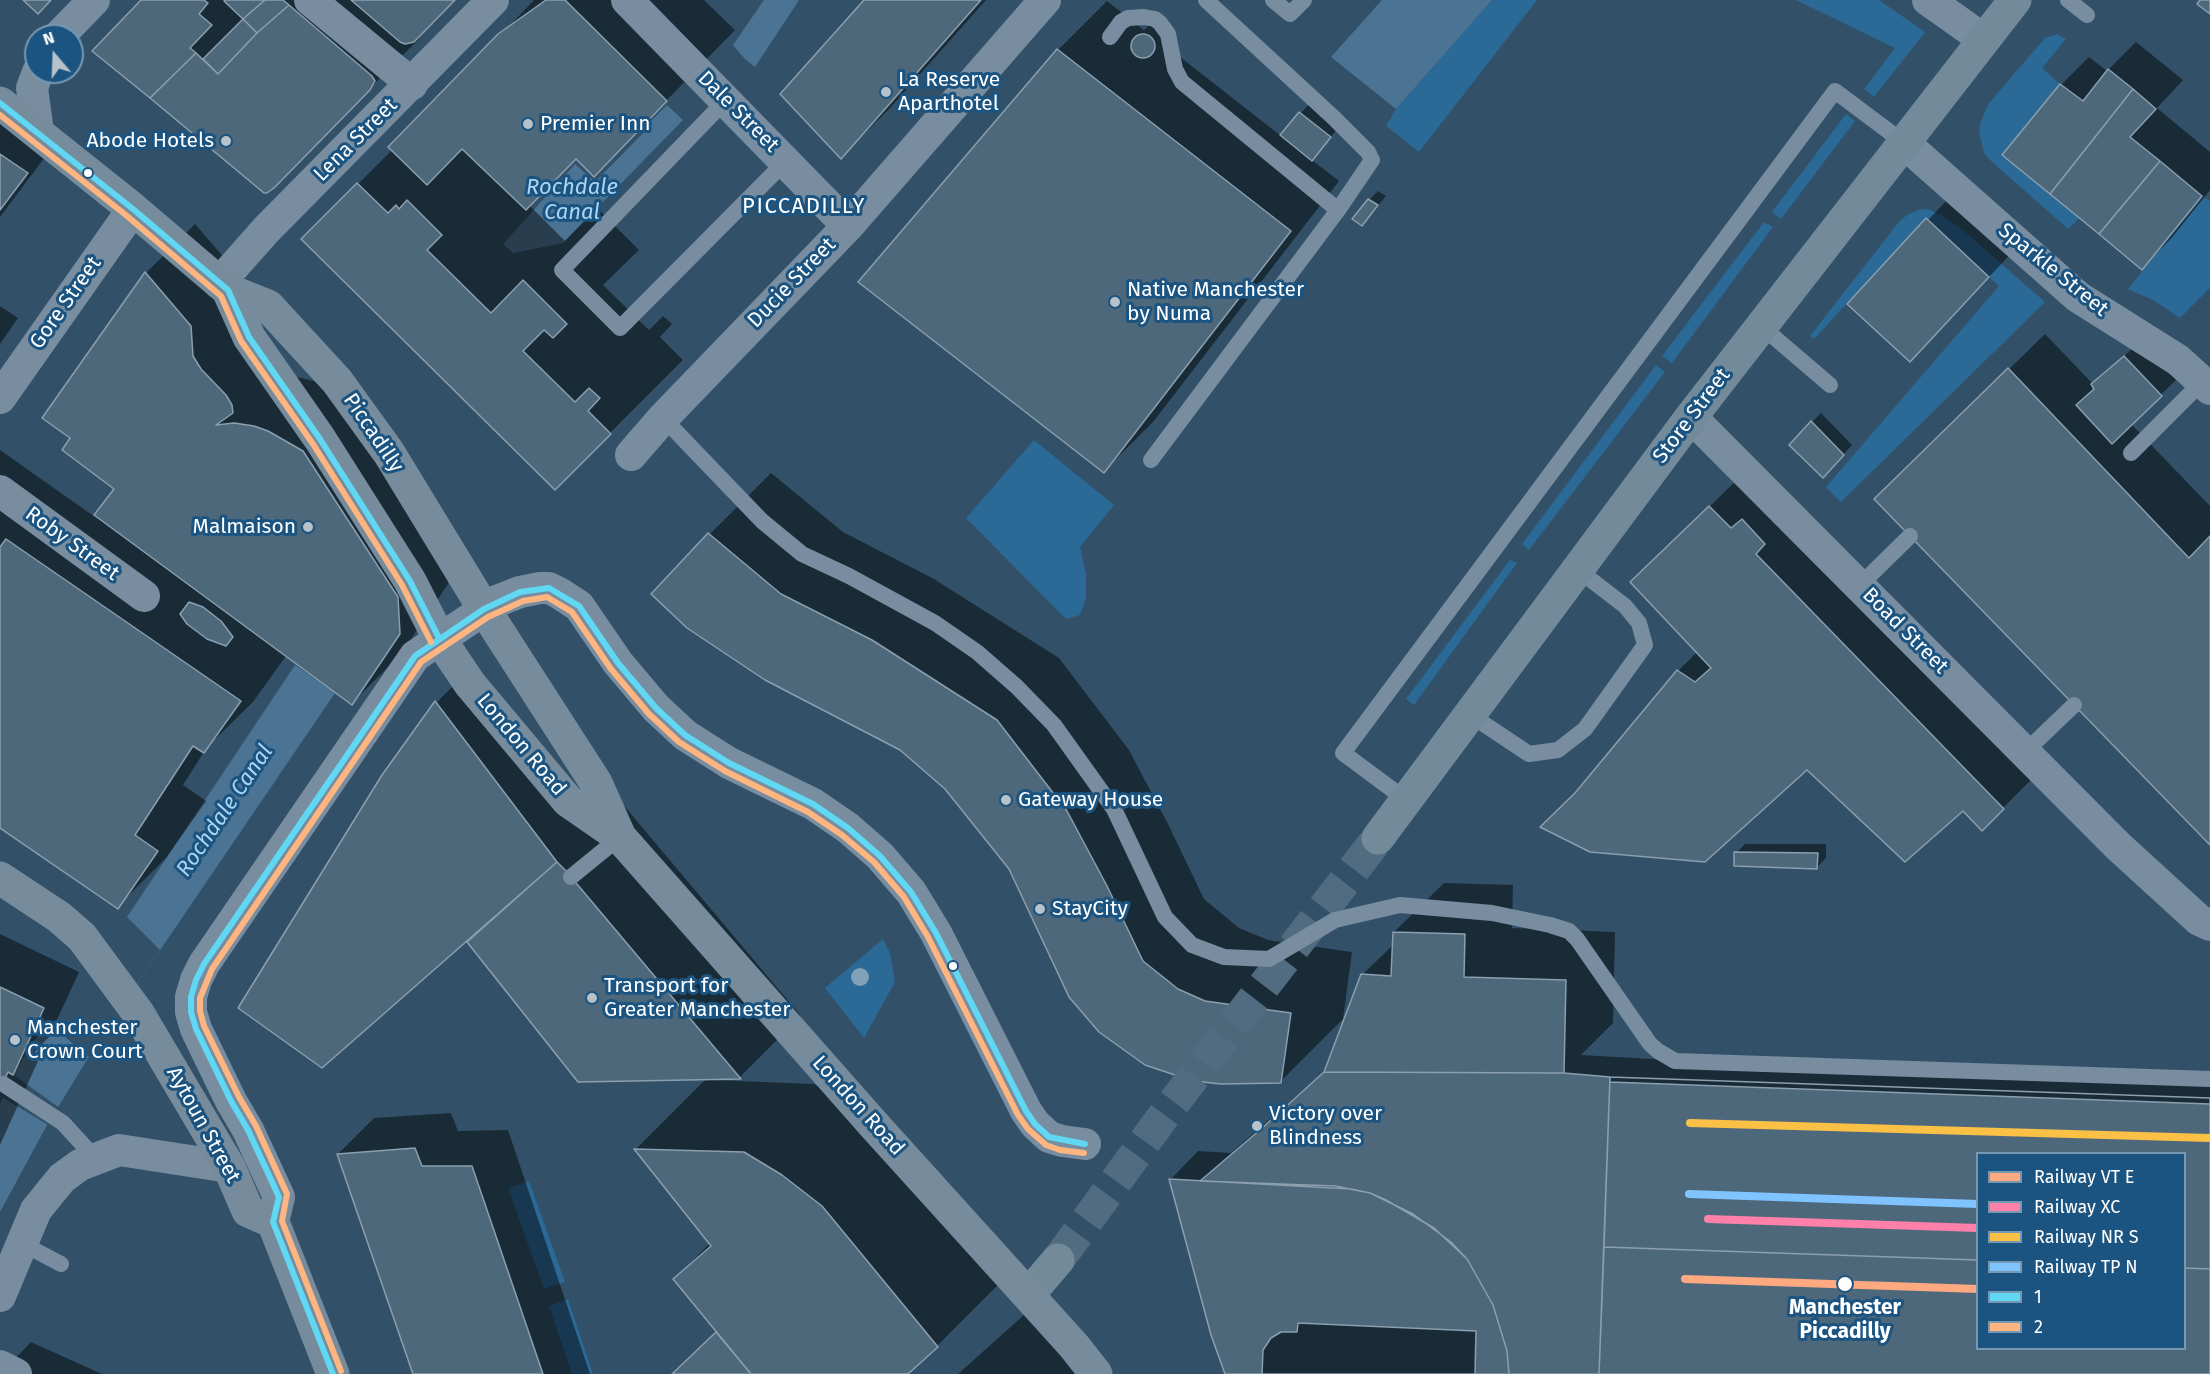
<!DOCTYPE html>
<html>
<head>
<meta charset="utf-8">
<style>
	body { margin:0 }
	#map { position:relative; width:2210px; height:1374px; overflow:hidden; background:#325169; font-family:"Fira Sans",sans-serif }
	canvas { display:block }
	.legend { position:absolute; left:1976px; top:1152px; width:210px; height:198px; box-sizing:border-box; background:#1b5480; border:2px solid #7698b3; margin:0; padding:8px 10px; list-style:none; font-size:18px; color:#fff }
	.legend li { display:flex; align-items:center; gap:12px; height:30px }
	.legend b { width:30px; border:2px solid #7698b3 }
	.north { position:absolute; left:24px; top:24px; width:60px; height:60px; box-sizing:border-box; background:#1b5480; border:2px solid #7698b3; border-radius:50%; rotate:341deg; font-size:16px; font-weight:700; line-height:24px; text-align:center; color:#fff }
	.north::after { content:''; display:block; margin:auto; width:21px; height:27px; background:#b7c2ca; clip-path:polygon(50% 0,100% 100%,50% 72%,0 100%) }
</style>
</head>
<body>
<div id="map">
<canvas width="2210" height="1374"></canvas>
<ul class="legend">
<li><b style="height:8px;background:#ffa980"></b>Railway VT E</li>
<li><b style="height:8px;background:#ff80a9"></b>Railway XC</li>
<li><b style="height:8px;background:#fbc046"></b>Railway NR S</li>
<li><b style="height:8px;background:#80c4ff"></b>Railway TP N</li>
<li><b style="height:8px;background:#60d8f3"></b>1</li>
<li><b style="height:8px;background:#ffb580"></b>2</li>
</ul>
<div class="north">N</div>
</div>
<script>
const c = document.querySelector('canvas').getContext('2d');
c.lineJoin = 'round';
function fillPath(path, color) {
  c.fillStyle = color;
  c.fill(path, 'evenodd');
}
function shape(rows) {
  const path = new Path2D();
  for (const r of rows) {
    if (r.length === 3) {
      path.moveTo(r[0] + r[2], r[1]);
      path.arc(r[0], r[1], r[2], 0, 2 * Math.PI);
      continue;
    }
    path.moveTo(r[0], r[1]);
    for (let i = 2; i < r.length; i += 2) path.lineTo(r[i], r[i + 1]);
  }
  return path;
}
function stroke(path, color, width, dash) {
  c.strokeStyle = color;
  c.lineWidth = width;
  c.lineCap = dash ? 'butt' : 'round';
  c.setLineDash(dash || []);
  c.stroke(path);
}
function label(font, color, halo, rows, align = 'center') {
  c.font = font + ' "Fira Sans",sans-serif';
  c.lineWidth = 6;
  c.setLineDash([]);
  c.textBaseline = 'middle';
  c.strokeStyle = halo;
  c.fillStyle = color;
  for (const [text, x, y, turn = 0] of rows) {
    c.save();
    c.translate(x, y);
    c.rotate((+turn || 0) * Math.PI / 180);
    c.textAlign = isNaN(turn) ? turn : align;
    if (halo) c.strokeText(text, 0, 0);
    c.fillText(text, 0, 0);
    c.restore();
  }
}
fillPath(shape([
	[1492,0,1537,0,1419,152,1386,126,1396,109],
	[1796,0,1879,0,1925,32,1874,97,1864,89,1895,48],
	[2057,34,2066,39,2042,68,2060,84,2002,155,2080,217,2068,229,1991,161,1984,153,1979,131,1981,121,1989,103,2045,38],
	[1846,114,1855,121,1781,219,1772,212],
	[2202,196,2210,201,2210,288,2180,318,2153,300,2128,289],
	[1927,209,1942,215,1963,230,2045,302,1841,502,1826,487,1999,286,1926,218,1814,339,1810,336,1898,223,1907,215,1918,210],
	[1764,222,1773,227,1672,363,1662,356],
	[1656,365,1665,372,1529,550,1522,544],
	[1034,440,1114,505,1080,547,1086,574,1086,598,1080,615,1066,619,966,518],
	[1510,560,1517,563,1414,705,1406,699],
	[883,939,890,953,895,982,864,1038,825,988],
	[529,1181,565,1282,544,1289,508,1188],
	[568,1299,593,1374,572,1374,549,1306]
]), '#2b6996');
fillPath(shape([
	[764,0,799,0,755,67,745,59,733,45],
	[1382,0,1492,0,1396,109,1331,57],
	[667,105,683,120,563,243,513,253,503,244,575,164,595,182,649,127,649,123],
	[295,665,335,693,103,1034,47,1125,0,1212,0,1104,13,1075,45,1024,127,917]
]), '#4b7494');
fillPath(shape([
	[127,917,160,950,103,1034,90,1058,45,1020],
	[11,1073,61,1109,50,1126,0,1096]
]), '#325169');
fillPath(shape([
	[144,0,453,0,423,31,419,39,266,192],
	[534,0,704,0,735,30,594,175,577,158,529,205,565,241,597,208,639,250,603,285,649,330,663,316,672,324,660,337,683,360,555,488,303,239,393,149],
	[865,0,986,0,890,108,841,157],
	[1107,1,1144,30,1148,26,1154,25,1163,38,1161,42,1281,136,1309,104,1339,127,1312,160,1339,181,1153,422,1104,471,1058,50],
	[2136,42,2183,80,2157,108,2210,152,2210,190,2170,240,2142,267,2004,155,2061,85,2089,57,2107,71],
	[0,107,54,145,0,217],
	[1963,183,2024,240,1910,360,1849,304],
	[1378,191,1386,196,1362,224,1369,200],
	[195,224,240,276,242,307,284,374,318,382,446,547,448,584,401,654,352,703,286,656,253,702,207,747,183,785,206,801,166,858,117,907,0,826,0,450,95,517,116,489,72,437,44,418,146,273],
	[0,306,18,318,0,344],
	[2045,334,2093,384,2144,338,2180,376,2131,424,2210,506,2210,843,1912,464],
	[1821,413,1852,445,1832,467,1812,422],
	[1746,471,2039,772,1982,829,1963,809,1807,767,1580,789,1678,671,1697,652,1668,547],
	[771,473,843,532,934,579,1059,658,1129,750,1168,824,1204,899,1239,928,1268,940,1352,952,1343,1019,1281,1081,1010,868,947,788,709,535],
	[472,667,592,825,620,801,801,1016,740,1077,713,1078,713,1080,814,1084,852,1106,1007,1276,937,1346,905,1374,672,1374,718,1331,675,1279,710,1243,636,1149,707,1078,480,930,384,776,437,702],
	[1745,844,1826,844,1826,858,1817,867,1736,853],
	[1444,883,1513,885,1512,928,1615,932,1613,1023,1581,1055,1687,1061,2210,1079,2210,1374,1228,1374,1212,1335,1171,1179,1198,1151,1231,1153,1326,1070,1362,975,1394,944,1394,932],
	[1978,1154,2184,1154,2184,1348,1978,1348],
	[1230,1181,1337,1186,1337,1190,1230,1184],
	[0,934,79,972,49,1037,36,1050,32,1059,38,1061,0,1145],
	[451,1113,458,1131,508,1130,590,1374,415,1374,338,1154,374,1118],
	[1044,1297,1094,1355,1074,1374,958,1374],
	[31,1342,102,1374,0,1374]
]), '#0007');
const building = shape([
	[23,0,51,0,38,14,23,0],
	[141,0,204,0,208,3,199,14,212,25,190,48,196,53,150,98,92,51,141,0],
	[225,0,265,0,243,19,224,1,225,0],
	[265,0,283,0,289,5,257,33,243,19,265,0],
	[351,0,455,0,414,42,405,44,400,42,351,0],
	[546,0,565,0,667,101,594,177,576,159,526,210,462,149,427,185,388,147,498,34,546,0],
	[864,0,981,0,841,159,780,94,864,0],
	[2200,0,2210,0,2210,14,2197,4,2200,0],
	[289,5,372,76,375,81,370,90,274,188,267,193,264,193,150,98,196,53,218,74,257,33,289,5],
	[243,19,257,33,218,74,203,59,243,19],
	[1143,46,12],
	[1057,49,1291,231,1104,473,858,282,1057,49],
	[2108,69,2133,89,2050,194,2002,155,2060,84,2083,101,2108,69],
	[2133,89,2156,109,2130,137,2160,161,2099,234,2050,194,2133,89],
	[1299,112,1331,137,1312,161,1280,135,1299,112],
	[0,154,28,173,0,210,0,154],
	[2160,161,2202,196,2142,270,2099,234,2160,161],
	[357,183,388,213,396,205,399,209,407,200,442,235,427,250,491,313,523,280,567,324,553,338,544,330,523,351,575,402,589,388,600,398,588,411,611,434,555,490,301,239,357,183],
	[1368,199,1378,205,1362,226,1352,219,1368,199],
	[1926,218,1989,277,1910,362,1847,304,1926,218],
	[145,272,191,326,193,356,201,369,226,395,232,405,233,413,216,425,234,423,254,426,268,431,303,451,398,597,400,634,352,705,94,515,114,489,62,450,70,438,42,418,145,272],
	[2124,356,2162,396,2112,444,2076,405,2094,389,2091,384,2124,356],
	[2008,368,2189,558,2210,536,2210,845,1874,499,2008,368],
	[1811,421,1844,455,1823,478,1789,445,1811,421],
	[1709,506,1731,528,1742,519,1765,544,1756,554,2004,809,1982,831,1963,811,1905,862,1807,770,1705,862,1590,852,1540,827,1575,793,1677,670,1695,682,1711,668,1630,582,1709,506],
	[708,533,781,594,872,640,997,720,1067,811,1107,886,1143,961,1178,989,1205,1001,1291,1013,1281,1083,1221,1084,1193,1081,1145,1065,1099,1032,1069,997,1009,869,945,789,900,750,765,680,687,628,651,594,708,533],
	[6,539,241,701,204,753,193,746,135,835,158,851,118,909,0,828,0,547,6,539],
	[189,602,203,607,221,621,233,637,226,646,207,639,187,624,180,614,189,602],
	[435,701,557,862,322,1068,238,1008,382,775,435,701],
	[1734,852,1818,853,1817,869,1734,866,1734,852],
	[557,862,566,871,741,1079,578,1082,467,942,557,862],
	[1393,932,1465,934,1464,977,1566,980,1564,1073,1324,1072,1361,974,1391,976,1393,932],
	[0,987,44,1008,13,1075,8,1072,0,1090,0,987],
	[1324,1072,1564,1073,1610,1077,1599,1374,1509,1374,1507,1351,1493,1305,1467,1259,1434,1228,1386,1200,1370,1193,1335,1186,1200,1181,1261,1129,1324,1072],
	[1610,1077,2210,1098,2210,1269,2184,1268,2184,1154,1978,1154,1978,1260,1604,1247,1610,1077],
	[1610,1077,2210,1098,2210,1104,1610,1082,1610,1077],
	[415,1148,422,1166,472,1166,543,1374,413,1374,337,1154,415,1148],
	[634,1149,744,1152,782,1175,822,1206,938,1347,908,1374,751,1374,673,1279,711,1246,634,1149],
	[1169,1179,1351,1189,1370,1193,1413,1214,1451,1242,1467,1259,1493,1305,1507,1351,1509,1374,1225,1374,1211,1335,1169,1179],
	[1604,1247,1978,1260,1978,1348,2184,1348,2184,1268,2210,1269,2210,1374,1599,1374,1604,1247],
	[1298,1323,1476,1331,1475,1374,1262,1374,1263,1350,1271,1338,1281,1332,1297,1332,1298,1323],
	[716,1332,751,1374,672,1374,716,1332]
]);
fillPath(building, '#4e687b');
stroke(building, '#8b9fae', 1.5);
stroke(shape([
	[1058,1260,1165,1114,1378,838]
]), '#516b80', 33, [33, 16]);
stroke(shape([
	[1273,0,1290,14,1304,0],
	[2068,0,2087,15],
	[1110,37,1121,22,1128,18,1144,17,1155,19,1160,23,1168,34,1175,69,1182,82,1338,210],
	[726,100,562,270,620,328,786,161],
	[1761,326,1830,385],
	[663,418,762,521,802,554,849,576,935,623,977,652,1017,687,1054,725,1114,809,1165,917,1192,945,1224,957,1269,959,1335,920,1400,905,1492,913,1550,925,1569,931,1577,939,1650,1044,1658,1051,1675,1061,2210,1079],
	[2131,453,2202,382],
	[1151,460,1338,210,1372,160,1368,152,1334,118,1206,0],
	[1859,586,1910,536],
	[1469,714,1529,754,1558,750,1585,729,1645,645,1639,623,1625,606,1577,569],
	[2025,752,2074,705],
	[1405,799,1343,753,1835,91,1903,142],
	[571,877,620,837],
	[3,1084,63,1123,95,1158],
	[21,1243,61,1264]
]), '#788d9f', 16);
stroke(shape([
	[310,0,412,84],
	[627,0,848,226],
	[1928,0,1983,39],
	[59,36,94,0],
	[38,132,32,88,38,72],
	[1903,142,2078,297,2178,360,2210,389],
	[219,283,266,230,493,0],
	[0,398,133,209],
	[1691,417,2118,846,2199,920,2210,925],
	[631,455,663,418,848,226,1045,0],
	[0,491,144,596],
	[273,1222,279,1197,248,1130,231,1101,196,1029,191,1012,191,997,196,980,204,964,415,656,497,601,520,592,540,588,549,588,559,593,579,606,618,663,656,708,685,735,729,763,813,804,848,828,880,856,911,892,936,933,1026,1111,1035,1124,1049,1137,1062,1141,1085,1144],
	[0,1296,36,1210,62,1178,80,1165,119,1150,229,1167],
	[0,1366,16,1374]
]), '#788d9f', 32);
stroke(shape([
	[1378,838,1691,417,2015,0],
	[1029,1294,1058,1260]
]), '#738a9b', 33);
stroke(shape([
	[0,103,133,209,228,290,268,306,337,381,389,453,484,609,596,783,620,837],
	[228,290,249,337,320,439,410,581,439,638,470,684,568,801,620,837,874,1125,1074,1346,1096,1374],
	[0,878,59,917,82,937,138,1013,229,1167,248,1211,273,1222,333,1374]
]), '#768c9d', 33);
stroke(shape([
	[0,103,133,209,228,290,249,337,320,439,410,581,439,638],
	[333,1374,273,1222,279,1197,248,1130,231,1101,196,1029,191,1012,191,997,196,980,204,964,415,656,484,609,520,592,549,588,579,606,618,663,656,708,685,735,729,763,813,804,848,828,880,856,911,892,936,933,1026,1111,1035,1124,1049,1137,1085,1144]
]), '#60d8f3', 6);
stroke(shape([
	[0,115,127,216,221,296,241,341,313,444,402,585,431,642],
	[341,1371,282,1221,287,1194,256,1126,239,1097,204,1026,200,1011,200,998,212,969,421,662,488,617,523,601,547,597,572,612,611,669,649,714,679,742,725,771,808,812,842,835,874,862,904,897,928,937,1018,1115,1028,1129,1046,1145,1060,1150,1084,1153]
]), '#ffb580', 6);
stroke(shape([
	[1685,1279,1978,1289]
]), '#ffa980', 8);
stroke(shape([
	[1708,1219,1978,1228]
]), '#ff80a9', 8);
stroke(shape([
	[1690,1123,2210,1138]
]), '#fbc046', 8);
stroke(shape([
	[1689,1194,1978,1204]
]), '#80c4ff', 8);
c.fillStyle = '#82a0b7';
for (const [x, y] of [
	[860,977]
]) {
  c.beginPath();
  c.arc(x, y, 9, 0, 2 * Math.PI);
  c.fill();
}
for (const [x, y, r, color] of [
	[886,92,6,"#b7c2ca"],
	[528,124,6,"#b7c2ca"],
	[226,141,6,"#b7c2ca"],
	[88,173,5,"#fff"],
	[1115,302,6,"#b7c2ca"],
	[308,527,6,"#b7c2ca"],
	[1006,800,6,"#b7c2ca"],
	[1040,909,6,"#b7c2ca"],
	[953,966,5,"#fff"],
	[592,998,6,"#b7c2ca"],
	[15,1040,6,"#b7c2ca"],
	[1257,1126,6,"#b7c2ca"],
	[1845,1284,8,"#fff"]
]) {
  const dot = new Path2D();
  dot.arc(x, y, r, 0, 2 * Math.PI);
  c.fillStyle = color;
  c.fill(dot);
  stroke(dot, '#1b5480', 2);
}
label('21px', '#fff', '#1b5480', [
	["La Reserve",898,80],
	["Aparthotel",898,104],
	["Premier Inn",540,124],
	["Abode Hotels",214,141,"right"],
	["Native Manchester",1127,290],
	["by Numa",1127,314],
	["Malmaison",296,527,"right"],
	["Gateway House",1018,800],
	["StayCity",1052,909],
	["Transport for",604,986],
	["Greater Manchester",604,1010],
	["Manchester",27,1028],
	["Crown Court",27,1052],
	["Victory over",1269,1114],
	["Blindness",1269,1138]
], 'left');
label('21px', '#fff', '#1b5480', [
	["Dale Street",738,112,45],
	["Lena Street",356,140,-45],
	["Sparkle Street",2053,270,39],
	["Ducie Street",792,283,-46],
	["Gore Street",66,303,-55],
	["Store Street",1692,416,-53],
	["Piccadilly",373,433,56],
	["Roby Street",72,544,36],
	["Boad Street",1905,631,45],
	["London Road",521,745,50],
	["London Road",858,1106,48],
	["Aytoun Street",203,1125,61]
]);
label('bold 21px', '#fff', '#1b5480', [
	["Manchester",1845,1308],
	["Piccadilly",1845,1332]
]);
label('italic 22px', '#aad4f2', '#1b5480', [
	["Rochdale",572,188],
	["Canal",572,213],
	["Rochdale Canal",225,811,-56]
]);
c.letterSpacing = '1.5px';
label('22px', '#fff', '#1b5480', [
	["PICCADILLY",804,207]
]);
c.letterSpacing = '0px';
</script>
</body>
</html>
